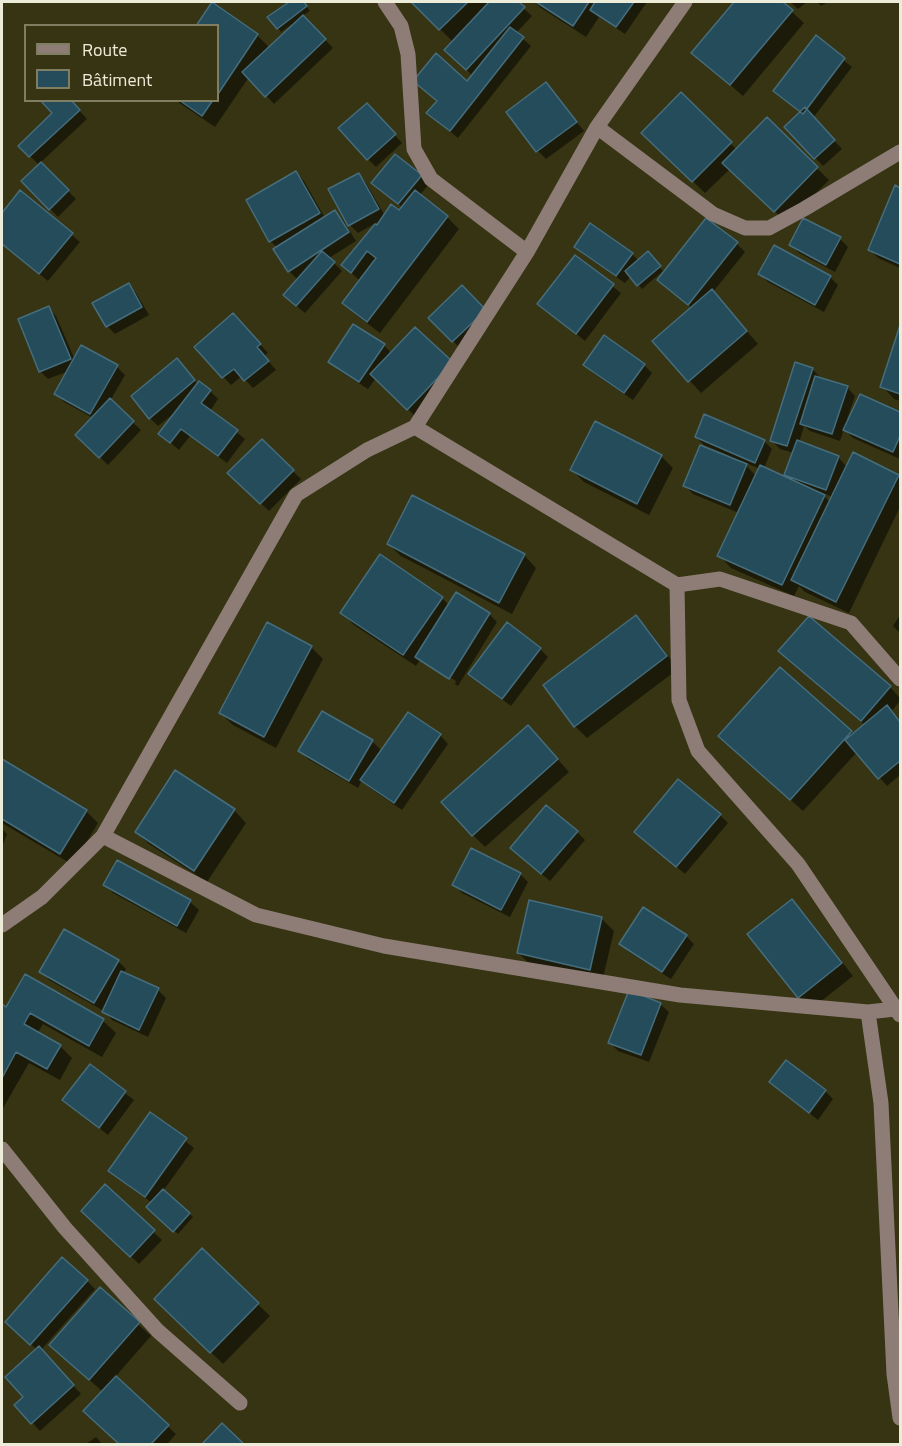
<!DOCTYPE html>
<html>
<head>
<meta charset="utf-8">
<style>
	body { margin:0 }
	#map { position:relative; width:902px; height:1446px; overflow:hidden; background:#363412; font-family:"Titillium Web",sans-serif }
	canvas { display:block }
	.frame { position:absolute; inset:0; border:3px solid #edecd9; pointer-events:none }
	.legend { position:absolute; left:24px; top:24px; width:195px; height:78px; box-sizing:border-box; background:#363412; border:2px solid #7f7e62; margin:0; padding:8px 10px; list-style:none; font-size:18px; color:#edecd9 }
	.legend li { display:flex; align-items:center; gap:12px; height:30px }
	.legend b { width:30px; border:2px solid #7f7e62 }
</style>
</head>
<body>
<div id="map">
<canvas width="902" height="1446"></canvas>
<div class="frame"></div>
<ul class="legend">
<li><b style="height:8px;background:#8e7d76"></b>Route</li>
<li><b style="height:16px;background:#244c5b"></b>Bâtiment</li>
</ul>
</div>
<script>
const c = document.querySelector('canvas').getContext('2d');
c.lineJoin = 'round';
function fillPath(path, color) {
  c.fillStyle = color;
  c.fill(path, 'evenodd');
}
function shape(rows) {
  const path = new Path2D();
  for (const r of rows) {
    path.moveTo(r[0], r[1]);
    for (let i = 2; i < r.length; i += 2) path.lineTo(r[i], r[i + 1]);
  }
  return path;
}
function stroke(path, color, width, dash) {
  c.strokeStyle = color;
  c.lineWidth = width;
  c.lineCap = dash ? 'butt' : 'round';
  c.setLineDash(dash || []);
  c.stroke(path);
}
fillPath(shape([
	[291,2,303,2,310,11,302,16,333,48,274,104,249,77,215,127,175,100,218,100,218,26,212,4,257,35,270,48,293,26,292,24,281,32,269,17],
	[413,2,516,2,532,16,516,33,531,46,458,138,428,113,468,83,473,76,454,58,453,42],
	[534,2,647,2,625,34,599,17,586,37,541,8],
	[735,2,781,2,804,23,743,96,693,53],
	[790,2,807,2,798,9],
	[817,2,828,2,821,6],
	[816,38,852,67,813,118,842,149,823,166,786,127,801,113,783,99],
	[546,84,584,131,546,159,538,151],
	[681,94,737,150,767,119,829,180,787,223,730,169,705,193,643,133],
	[70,100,87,119,40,163,76,199,58,217,23,181,39,165,20,146],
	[375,113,402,143,376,167,368,159],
	[296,173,304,181,325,218,335,212,343,220,356,241,329,258,342,271,305,313,293,303,298,280,289,271,278,248,270,241],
	[358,174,366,183,385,216,400,212,403,208,382,191,421,176,429,184,419,196,447,217,459,229,380,333,356,315,344,302,360,281,343,265,383,219,358,233,350,225],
	[896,187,900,189,900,268,878,258,870,250],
	[21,192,80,242,48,281,2,243,2,216],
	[840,239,848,247,835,272,799,253,791,245],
	[737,244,745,252,713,292,758,344,701,393,654,341,692,308,659,280],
	[576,247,632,254,639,261,651,257,663,271,642,289,631,276,625,283,584,255],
	[575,257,621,293,585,341,539,304],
	[760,274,830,277,838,285,824,312,768,282],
	[128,284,136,293,149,315,115,334,107,326],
	[48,308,56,316,75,360,117,367,125,375,110,401,141,430,108,465,77,435,93,418,64,402,56,394,69,371,48,379,40,371],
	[430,318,493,319,461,349],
	[241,323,268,353,264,356,276,370,253,388,242,376,231,385,196,347],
	[415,329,460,371,416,417,376,378,368,389,338,370,330,362,384,345,392,354],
	[900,330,900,401,894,399,882,386],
	[585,364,644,365,652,373,633,400,593,373],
	[185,368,198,385,210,391,218,399,210,411,245,439,227,463,190,436,179,450,160,434,177,411,158,426,150,418],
	[812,369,820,377,820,379,847,387,855,396,847,419,850,420,860,396,900,414,900,459,853,438,844,429,840,441,810,431,804,426,799,443,838,457,847,467,898,476,900,479,900,507,849,613,805,592,799,586,794,596,731,568,719,555,739,513,693,494,685,486,729,459,730,456,704,445,696,437,764,441,772,449,764,468,792,481,786,475,794,453,780,449,772,441],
	[742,461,760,469,756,476],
	[820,492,833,497,830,502],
	[262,441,301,479,269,511,229,473],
	[661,456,673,468,649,515,584,482,571,469],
	[388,544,524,555,536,568,512,614,401,556],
	[442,598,449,605,489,614,497,622,458,686,455,684,456,681,424,661,424,664,420,660,416,666,354,625,342,613],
	[900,615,900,633,893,626],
	[636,617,648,629,678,669,587,738,575,726],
	[311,647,323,659,276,748,233,725,220,713],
	[540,649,548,657,511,706,478,682],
	[792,663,890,687,900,698,900,701,891,712,900,722,900,775,887,786,857,752,803,811,732,748,780,669,854,734,865,725],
	[323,713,372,741,382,751,408,714,440,735,448,744,402,810,370,788,362,780,358,788,308,759,300,751],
	[540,739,569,772,485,847,473,835],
	[2,761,86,811,98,823,73,865,2,823],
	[234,810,246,823,207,882,149,844,136,832],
	[720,815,728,823,685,874,636,832],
	[2,829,7,834,2,847],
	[577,832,585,840,550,881,520,856],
	[118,862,190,902,199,910,186,933,113,893,105,885],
	[520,874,528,882,510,917,462,893,454,884],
	[792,901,804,913,853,976,811,1009,799,997],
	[601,918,614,931,602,982,531,965,518,953],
	[686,936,694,944,671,979,629,952,620,943],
	[118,961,126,969,123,974,158,990,166,998,148,1037,112,1020,104,1011,49,980,41,972],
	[25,977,103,1021,116,1033,102,1057,43,1024,37,1034,60,1046,72,1058,60,1080,29,1063,2,1110,2,1006,7,1009],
	[660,1004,669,1012,649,1062,618,1051,610,1043],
	[90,1066,134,1100,108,1135,64,1100],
	[771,1082,825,1091,833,1099,818,1120],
	[151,1114,194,1148,163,1191,193,1217,178,1234,148,1207,152,1203,110,1171],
	[105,1187,162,1240,139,1264,91,1219],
	[202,1250,270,1316,223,1364,156,1299],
	[87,1281,95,1289,41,1350,81,1394,40,1431,16,1405,25,1398,37,1350,15,1330],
	[100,1290,151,1336,115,1377,176,1434,167,1444,121,1444,93,1419,103,1392,63,1357],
	[222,1425,243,1444,204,1444],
	[96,1437,102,1444,86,1444]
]), '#0007');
const building = shape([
	[212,2,258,34,218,94,218,26,196,26,212,2],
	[289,2,304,2,307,6,277,29,267,17,289,2],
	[411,2,468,2,439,30,411,2],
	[489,2,519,2,525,7,466,70,444,50,489,2],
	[536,2,589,2,573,26,536,2],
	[595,2,634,2,616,27,590,10,595,2],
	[734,2,783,2,793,10,730,85,691,53,734,2],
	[303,15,326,39,265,97,242,72,303,15],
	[510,27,524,37,450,131,426,113,437,101,413,81,436,53,467,81,510,27],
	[816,35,845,58,803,114,773,91,816,35],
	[546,82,577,122,536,152,506,112,546,82],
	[681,92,732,142,692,182,641,133,681,92],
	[40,100,71,100,80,110,29,157,18,146,52,113,40,100],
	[179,100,213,100,202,116,179,100],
	[367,103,396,134,367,160,338,128,367,103],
	[805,107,835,140,814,159,784,127,805,107],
	[767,117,818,167,774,212,722,163,767,117],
	[395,154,422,175,398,204,371,183,395,154],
	[41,162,69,190,49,210,21,181,41,162],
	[296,171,320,213,269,242,246,200,296,171],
	[359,173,379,209,348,226,328,189,359,173],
	[895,185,900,188,900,264,868,250,895,185],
	[20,190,73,233,39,274,2,244,2,213,20,190],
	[415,190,448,216,367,322,342,303,376,258,367,251,351,273,341,265,375,224,377,225,391,204,399,210,415,190],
	[335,210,349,232,288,272,273,249,335,210],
	[706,218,738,242,688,305,657,280,706,218],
	[803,218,841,237,826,265,789,245,803,218],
	[590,223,633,253,616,276,574,247,590,223],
	[774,245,831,276,815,305,758,274,774,245],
	[322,251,335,262,296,306,283,295,322,251],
	[648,251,661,266,637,286,625,271,648,251],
	[575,255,614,284,576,334,537,304,575,255],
	[129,283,142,307,106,327,92,303,129,283],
	[462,285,486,310,452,342,428,318,462,285],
	[712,289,747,331,688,382,652,341,712,289],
	[49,306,71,359,39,372,18,319,49,306],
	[233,313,261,344,257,347,269,361,244,381,234,369,222,378,194,347,233,313],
	[353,324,385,344,359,382,328,362,353,324],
	[900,325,900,394,880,387,900,325],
	[415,327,453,362,407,410,370,374,415,327],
	[604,335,645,364,624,393,583,365,604,335],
	[81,345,118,365,90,414,54,394,81,345],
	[177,358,195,380,149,419,131,396,177,358],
	[795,362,813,368,787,446,770,441,795,362],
	[815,376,848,386,832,434,800,424,815,376],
	[199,381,211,390,201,403,238,430,218,456,181,429,170,443,158,434,199,381],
	[860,394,900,412,900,436,893,452,843,430,860,394],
	[110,398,134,421,99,458,75,435,110,398],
	[704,414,765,440,755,463,695,437,704,414],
	[595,421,662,455,637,504,570,470,595,421],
	[262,439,294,470,260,504,227,473,262,439],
	[797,440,839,456,826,490,784,475,797,440],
	[700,445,747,464,730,505,683,486,700,445],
	[853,452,899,475,836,602,791,580,853,452],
	[760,465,825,495,782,585,717,556,760,465],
	[412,495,525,554,499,603,387,544,412,495],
	[380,554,443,597,403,655,340,613,380,554],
	[456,592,490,613,449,679,415,657,456,592],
	[636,615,667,656,574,727,543,685,636,615],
	[809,616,891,686,861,721,778,651,809,616],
	[267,622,312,646,264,737,219,713,267,622],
	[507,622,541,648,502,699,468,674,507,622],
	[780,667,852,731,790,800,718,736,780,667],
	[887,705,900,722,900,761,878,779,845,740,887,705],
	[322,711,373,740,349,781,298,751,322,711],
	[408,712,441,734,394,803,360,780,408,712],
	[528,725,558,759,472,836,441,802,528,725],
	[2,759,87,810,60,854,2,819,2,759],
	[175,770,235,809,194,871,135,832,175,770],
	[678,779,721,814,676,867,634,832,678,779],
	[546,805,578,831,541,874,510,848,546,805],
	[471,848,521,873,501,910,452,885,471,848],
	[117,860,191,900,177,926,103,885,117,860],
	[792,899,842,963,798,998,747,934,792,899],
	[529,900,602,917,590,970,517,953,529,900],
	[643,907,687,935,662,972,619,944,643,907],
	[64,929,119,960,94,1003,39,972,64,929],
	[121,971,159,988,139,1030,102,1012,121,971],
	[25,974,104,1019,89,1046,30,1013,24,1024,61,1045,47,1069,16,1052,2,1078,2,1004,6,1007,25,974],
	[629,990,661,1003,641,1055,608,1043,629,990],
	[786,1060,826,1090,809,1113,769,1082,786,1060],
	[90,1064,126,1091,99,1128,62,1100,90,1064],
	[150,1112,187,1138,145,1197,108,1171,150,1112],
	[105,1184,155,1230,130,1257,81,1211,105,1184],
	[163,1189,190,1213,173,1232,146,1207,163,1189],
	[202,1248,259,1303,210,1353,154,1299,202,1248],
	[62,1257,88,1280,30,1345,5,1322,62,1257],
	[100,1287,140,1322,89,1380,49,1345,100,1287],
	[39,1346,74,1385,31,1424,14,1405,23,1397,5,1377,39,1346],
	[116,1376,169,1425,151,1444,119,1444,83,1411,116,1376],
	[222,1423,244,1444,202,1444,222,1423]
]);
fillPath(building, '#244c5b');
stroke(building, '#456d7d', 1.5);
stroke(shape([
	[385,2,401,26,408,54,414,149,431,179,527,252],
	[597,127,713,214,745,228,769,228,804,209,900,152],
	[415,427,677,585,679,700,698,751,798,864,900,1015],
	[677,585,720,579,851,623,900,679],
	[103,836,256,915,384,946,680,995,868,1012,895,1009],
	[2,925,42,897,103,836,296,495,367,450,415,427,527,252,597,127,685,2],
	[868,1012,881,1103,894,1374,900,1418],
	[2,1149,65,1228,158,1331,240,1403]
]), '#8e7d76', 15);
</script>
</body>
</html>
